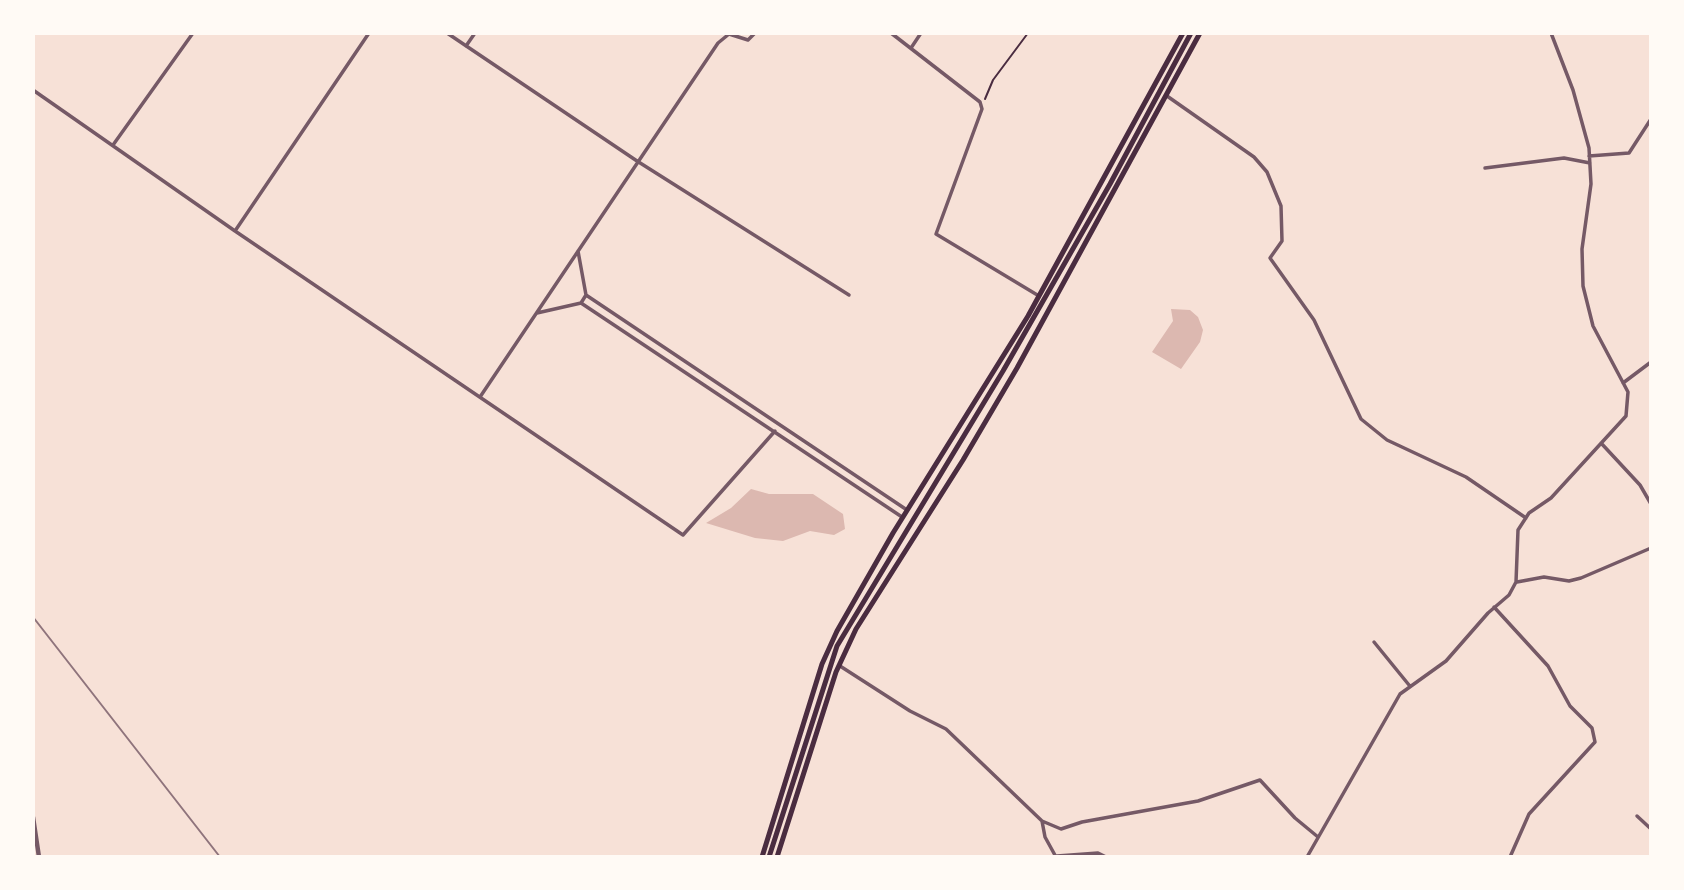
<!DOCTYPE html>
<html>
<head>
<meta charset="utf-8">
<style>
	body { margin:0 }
	#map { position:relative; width:1684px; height:890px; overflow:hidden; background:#f7e1d7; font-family:Quicksand,sans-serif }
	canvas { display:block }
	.frame { position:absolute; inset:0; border:35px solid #fffaf5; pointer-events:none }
</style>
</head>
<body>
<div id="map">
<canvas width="1684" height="890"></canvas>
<div class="frame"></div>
</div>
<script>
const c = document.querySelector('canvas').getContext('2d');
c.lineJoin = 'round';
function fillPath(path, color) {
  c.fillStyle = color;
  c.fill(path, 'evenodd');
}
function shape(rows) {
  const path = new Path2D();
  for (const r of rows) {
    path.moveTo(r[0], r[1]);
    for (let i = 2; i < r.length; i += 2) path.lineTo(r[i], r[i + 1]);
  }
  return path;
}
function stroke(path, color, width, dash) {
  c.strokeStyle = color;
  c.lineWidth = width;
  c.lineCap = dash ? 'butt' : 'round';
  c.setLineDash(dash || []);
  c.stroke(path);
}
fillPath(shape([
	[1171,309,1190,310,1198,317,1203,330,1200,342,1181,369,1152,352,1173,321],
	[751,489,769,494,813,494,843,514,845,529,834,535,810,531,783,541,755,538,706,523,731,508]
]), '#dcb8b0');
stroke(shape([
	[985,99,993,80,1028,33]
]), '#4a2c40', 2);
stroke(shape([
	[447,33,637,161,849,295],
	[891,33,980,102,982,109,936,234,1039,296],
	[466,46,475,33],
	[911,48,921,33],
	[33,90,235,231,369,33],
	[1167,96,1254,157,1267,172,1281,206,1282,241,1270,258,1314,320,1361,419,1387,440,1466,477,1526,518],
	[113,145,193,33],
	[1589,156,1629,153,1651,119],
	[1485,168,1564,158,1590,163],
	[235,231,683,535,775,431],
	[586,295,907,510],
	[581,303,902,517],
	[537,313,581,303,586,295,578,251],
	[1623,383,1651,362],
	[480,397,718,43,729,34,748,40,755,33],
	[1601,443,1640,485,1651,504],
	[1517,582,1544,577,1569,581,1581,578,1651,548],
	[1494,607,1548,666,1570,706,1592,728,1595,742,1529,814,1510,857],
	[1374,642,1409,685],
	[840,666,910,711,946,729,1042,821,1045,837,1056,857],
	[1637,816,1651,829],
	[1042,821,1061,829,1082,822,1198,801,1260,780,1295,818,1318,837],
	[1057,856,1098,853,1106,857],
	[1307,857,1400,694,1446,661,1488,613,1509,595,1516,582,1518,530,1529,513,1551,498,1626,416,1628,392,1593,326,1583,286,1582,249,1591,184,1589,148,1573,90,1551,33]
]), '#755966', 3.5);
stroke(shape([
	[33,817,39,857]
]), '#755966', 4.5);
stroke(shape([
	[762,857,822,664,837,631,893,533,1028,316,1183,33],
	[769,857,837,646,1003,371,1110,184,1191,33],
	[777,857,836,672,856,629,963,460,1017,368,1200,33]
]), '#4a2c40', 5);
stroke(shape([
	[33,617,220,857]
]), '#8f747c', 2);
</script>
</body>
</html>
